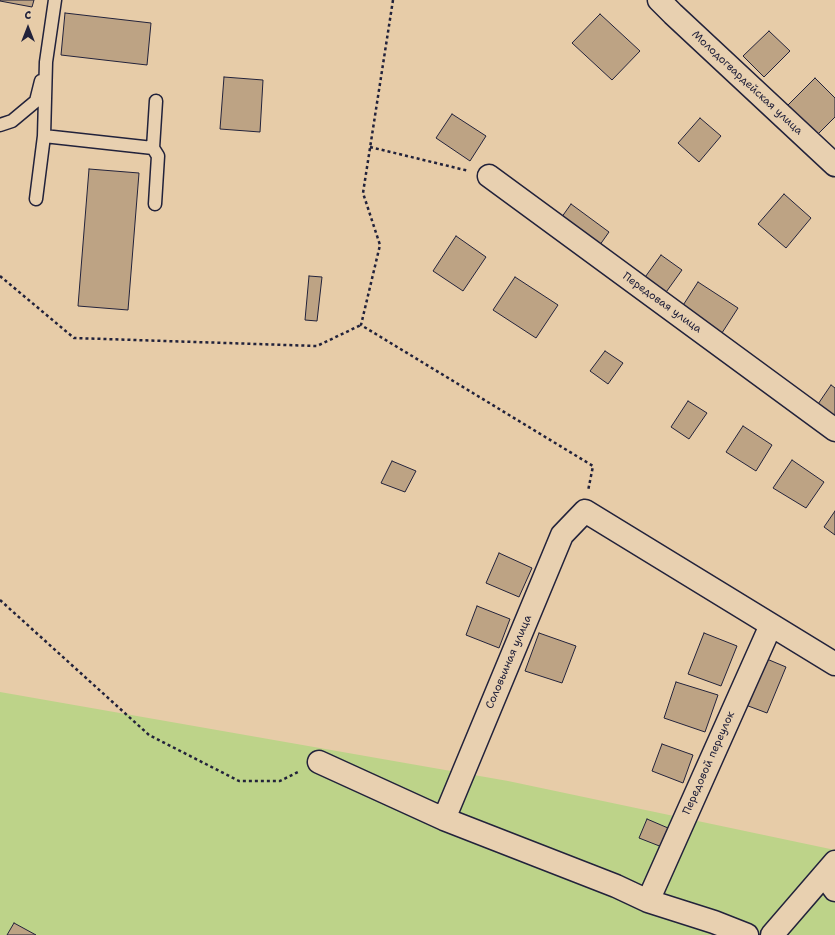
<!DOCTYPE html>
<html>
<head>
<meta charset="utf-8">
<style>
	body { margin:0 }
	#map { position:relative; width:835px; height:935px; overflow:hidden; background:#e7cca8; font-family:"Shantell Sans",sans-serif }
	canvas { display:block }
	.north { position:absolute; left:8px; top:8px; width:40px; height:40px; -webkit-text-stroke:3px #e8d0b0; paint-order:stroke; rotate:0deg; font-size:11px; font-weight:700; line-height:16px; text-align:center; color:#22223b }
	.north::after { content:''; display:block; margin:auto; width:14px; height:18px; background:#22223b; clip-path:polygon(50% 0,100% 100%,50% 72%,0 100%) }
</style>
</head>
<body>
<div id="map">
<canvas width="835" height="935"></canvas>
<div class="north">С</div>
</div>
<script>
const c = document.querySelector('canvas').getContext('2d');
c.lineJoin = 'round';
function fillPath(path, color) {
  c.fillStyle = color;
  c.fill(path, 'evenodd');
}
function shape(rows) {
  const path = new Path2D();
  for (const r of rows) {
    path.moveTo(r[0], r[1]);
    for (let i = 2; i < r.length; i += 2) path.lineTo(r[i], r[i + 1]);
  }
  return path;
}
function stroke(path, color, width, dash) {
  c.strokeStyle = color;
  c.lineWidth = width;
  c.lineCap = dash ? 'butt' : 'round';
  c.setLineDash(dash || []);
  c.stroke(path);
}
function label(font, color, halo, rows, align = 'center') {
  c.font = font + ' "Shantell Sans",sans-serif';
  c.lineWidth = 3;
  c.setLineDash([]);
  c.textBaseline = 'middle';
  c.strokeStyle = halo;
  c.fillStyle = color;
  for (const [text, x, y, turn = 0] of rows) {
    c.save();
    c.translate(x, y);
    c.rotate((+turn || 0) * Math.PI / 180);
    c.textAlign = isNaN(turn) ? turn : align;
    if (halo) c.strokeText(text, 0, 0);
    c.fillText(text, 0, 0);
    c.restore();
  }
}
fillPath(shape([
	[0,692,508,781,835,850,835,935,0,935]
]), '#bdd389');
const building = shape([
	[0,0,34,0,32,7,0,1,0,0],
	[65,13,151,23,147,65,61,55,65,13],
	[600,14,640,51,612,80,572,43,600,14],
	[769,31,790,51,764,77,743,56,769,31],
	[224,77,263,80,260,132,220,129,224,77],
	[815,78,835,98,835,117,817,135,787,106,815,78],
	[452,114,486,136,470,161,436,138,452,114],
	[700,118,721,136,699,162,678,143,700,118],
	[89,169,139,173,128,310,78,306,89,169],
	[784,194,811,218,786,248,758,224,784,194],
	[571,204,609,232,597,249,559,221,571,204],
	[456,236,486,257,463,291,433,271,456,236],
	[661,255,682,270,664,295,643,280,661,255],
	[309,276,322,277,317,321,305,320,309,276],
	[515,277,558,305,536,338,493,310,515,277],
	[698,282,738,308,720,336,680,310,698,282],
	[605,351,623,363,608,384,590,371,605,351],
	[831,385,835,388,835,424,814,410,831,385],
	[688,401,707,413,689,439,671,427,688,401],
	[743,426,772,445,756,471,726,452,743,426],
	[792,460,824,482,806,508,773,488,792,460],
	[392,461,416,471,405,492,381,483,392,461],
	[835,511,835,535,824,527,835,511],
	[499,553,532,568,519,597,486,583,499,553],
	[477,606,510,619,499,648,466,635,477,606],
	[539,633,576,646,562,683,525,671,539,633],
	[704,633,737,646,721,686,688,674,704,633],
	[762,657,786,667,767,713,743,704,762,657],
	[676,682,718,695,705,732,664,718,676,682],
	[662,744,693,755,683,783,652,771,662,744],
	[647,819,668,828,662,847,639,838,647,819],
	[14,923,36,935,7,935,14,923]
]);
fillPath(building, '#bda384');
stroke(building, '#22223b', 1);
const service = shape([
	[55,0,46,62,44,136,153,148,156,101],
	[0,125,12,121,36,101,41,81],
	[153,148,158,156,155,204],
	[36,199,44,136]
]);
const minor = shape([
	[659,0,673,14,835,165],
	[489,176,835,430],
	[319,762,444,819,616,886,648,901,714,922,747,935],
	[444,819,562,535,585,511,835,664],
	[824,875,835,890],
	[648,901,771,625],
	[772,935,835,862]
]);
stroke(service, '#22223b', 15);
stroke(minor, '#22223b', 25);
stroke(shape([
	[393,0,363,193,380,245,361,325,593,466,588,491],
	[370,147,469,171],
	[0,276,74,338,317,346,361,325],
	[0,600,149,735,239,781,280,781,300,771]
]), '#22223b', 2.5, [3, 3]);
stroke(service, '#e8d0b0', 12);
stroke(minor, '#e8d0b0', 22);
label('11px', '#22223b', '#e8d0b0', [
	["Молодогвардейская улица",747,83,43],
	["Передовая улица",662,303,36],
	["Соловьиная улица",509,662,-67],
	["Передовой переулок",709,763,-66]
]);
</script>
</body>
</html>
